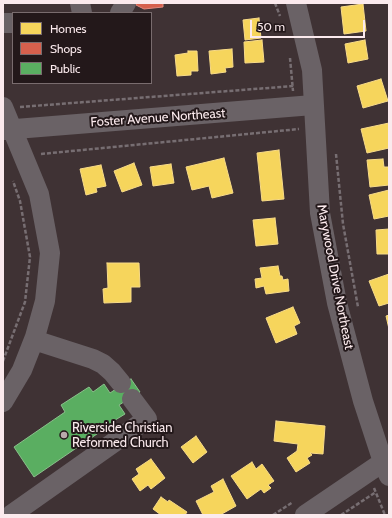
<!DOCTYPE html>
<html>
<head>
<meta charset="utf-8">
<style>
	body { margin:0 }
	#map { position:relative; width:392px; height:518px; overflow:hidden; background:#3f3234; font-family:Cabin,sans-serif }
	canvas { display:block }
	.frame { position:absolute; inset:0; border:4px solid #fbeaed; pointer-events:none }
	.legend { position:absolute; left:12px; top:12px; width:140px; height:72px; box-sizing:border-box; background:#23181a; border:1px solid #796c6e; margin:0; padding:5px 7px; list-style:none; font-size:12px; color:#fbeaed }
	.legend li { display:flex; align-items:center; gap:8px; height:20px }
	.legend b { width:20px; border:1px solid #796c6e }
	.scale { position:absolute; left:250px; top:20px; width:115px; height:18px; box-sizing:border-box; border:2px solid #fbeaed; border-top:0; padding-left:5px; font-size:12px; line-height:14px; white-space:nowrap; color:#fbeaed; -webkit-text-stroke:3px #23181a; paint-order:stroke }
</style>
</head>
<body>
<div id="map">
<canvas width="392" height="518"></canvas>
<div class="frame"></div>
<ul class="legend">
<li><b style="height:11px;background:#f6d55c"></b>Homes</li>
<li><b style="height:11px;background:#d6604d"></b>Shops</li>
<li><b style="height:11px;background:#5aae61"></b>Public</li>
</ul>
<div class="scale">50 m</div>
</div>
<script>
const c = document.querySelector('canvas').getContext('2d');
c.lineJoin = 'round';
function fillPath(path, color) {
  c.fillStyle = color;
  c.fill(path, 'evenodd');
}
function shape(rows) {
  const path = new Path2D();
  for (const r of rows) {
    path.moveTo(r[0], r[1]);
    for (let i = 2; i < r.length; i += 2) path.lineTo(r[i], r[i + 1]);
  }
  return path;
}
function stroke(path, color, width, dash) {
  c.strokeStyle = color;
  c.lineWidth = width;
  c.lineCap = dash ? 'butt' : 'round';
  c.setLineDash(dash || []);
  c.stroke(path);
}
function label(font, color, halo, rows, align = 'center') {
  c.font = font + ' Cabin,sans-serif';
  c.lineWidth = 4;
  c.setLineDash([]);
  c.textBaseline = 'middle';
  c.strokeStyle = halo;
  c.fillStyle = color;
  for (const [text, x, y, turn = 0] of rows) {
    c.save();
    c.translate(x, y);
    c.rotate((+turn || 0) * Math.PI / 180);
    c.textAlign = isNaN(turn) ? turn : align;
    if (halo) c.strokeText(text, 0, 0);
    c.fillText(text, 0, 0);
    c.restore();
  }
}
const homes = shape([
	[363,4,366,31,344,34,341,7,363,4],
	[259,18,261,38,245,40,243,20,259,18],
	[262,40,264,62,245,63,244,42,262,40],
	[365,40,368,59,348,63,345,44,365,40],
	[232,49,233,67,225,68,226,72,211,74,209,51,232,49],
	[188,51,197,51,198,71,191,71,191,75,177,76,175,55,188,53,188,51],
	[381,79,388,101,363,108,357,86,381,79],
	[389,123,389,148,367,153,361,129,389,123],
	[279,150,284,199,262,201,257,153,279,150],
	[224,158,233,193,212,198,209,186,192,190,186,167,224,158],
	[383,159,384,167,389,167,389,185,370,187,367,160,383,159],
	[134,163,142,185,122,192,114,171,134,163],
	[171,164,174,183,153,186,150,167,171,164],
	[101,165,106,186,96,188,97,192,86,195,80,169,101,165],
	[389,190,389,216,374,219,369,195,389,190],
	[275,218,278,244,256,246,253,220,275,218],
	[389,229,389,254,377,254,376,230,389,229],
	[107,263,139,263,140,287,131,287,131,302,104,303,103,289,108,288,107,263],
	[278,266,280,276,282,276,283,280,288,279,289,291,266,294,264,286,256,288,255,279,262,278,260,268,278,266],
	[389,274,389,303,379,306,369,281,389,274],
	[293,307,300,323,294,326,297,334,276,343,266,318,293,307],
	[389,315,389,329,386,316,389,315],
	[276,421,325,426,323,454,310,453,312,455,307,458,310,463,296,472,287,458,297,451,298,444,274,441,276,421],
	[196,436,207,452,193,463,181,447,196,436],
	[151,459,165,478,151,489,148,485,140,491,132,479,139,474,136,469,151,459],
	[252,462,256,469,262,464,274,481,268,485,271,488,264,493,261,489,247,499,231,476,252,462],
	[223,479,236,506,220,515,203,515,196,501,214,492,211,486,223,479],
	[161,497,168,502,169,500,187,512,185,515,161,515,153,509,161,497]
]);
fillPath(homes, '#f6d55c');
stroke(homes, '#f8db88', 1);
const shops = shape([
	[136,3,163,3,163,7,144,9,136,5,136,3]
]);
fillPath(shops, '#d6604d');
stroke(shops, '#e1897d', 1);
const public = shape([
	[131,379,140,392,119,405,125,414,112,422,113,423,34,477,14,447,65,412,61,405,89,387,93,392,104,384,110,393,131,379]
]);
fillPath(public, '#5aae61');
stroke(public, '#8ac08b', 1);
stroke(shape([
	[275,3,280,16],
	[290,58,293,91],
	[20,107,294,86],
	[41,154,299,129],
	[336,154,343,224,358,307],
	[3,361,25,302,30,257,20,201,13,181],
	[374,488,385,515],
	[273,515,293,502],
	[341,515,376,492]
]), '#776e72', 2.5, [4, 2]);
stroke(shape([
	[80,3,82,13],
	[296,3,312,70,320,213,337,303,363,401,383,462,389,476],
	[120,13,126,3],
	[3,23,13,23],
	[3,107,39,194,50,253,45,301,35,337,22,370,3,402],
	[3,130,313,105],
	[34,340,93,359,103,364,112,372,121,383],
	[11,515,147,419,132,399],
	[305,515,389,458]
]), '#6a6266', 20);
for (const [x, y, r, color] of [
	[64,435,4,"#b9aaac"]
]) {
  const dot = new Path2D();
  dot.arc(x, y, r, 0, 2 * Math.PI);
  c.fillStyle = color;
  c.fill(dot);
  stroke(dot, '#23181a', 1.5);
}
label('13px', '#fbeaed', '#23181a', [
	["Foster Avenue Northeast",158,118,-4],
	["Marywood Drive Northeast",335,277,79]
]);
label('13px', '#fbeaed', '#23181a', [
	["Riverside Christian",72,428],
	["Reformed Church",72,443]
], 'left');
</script>
</body>
</html>
